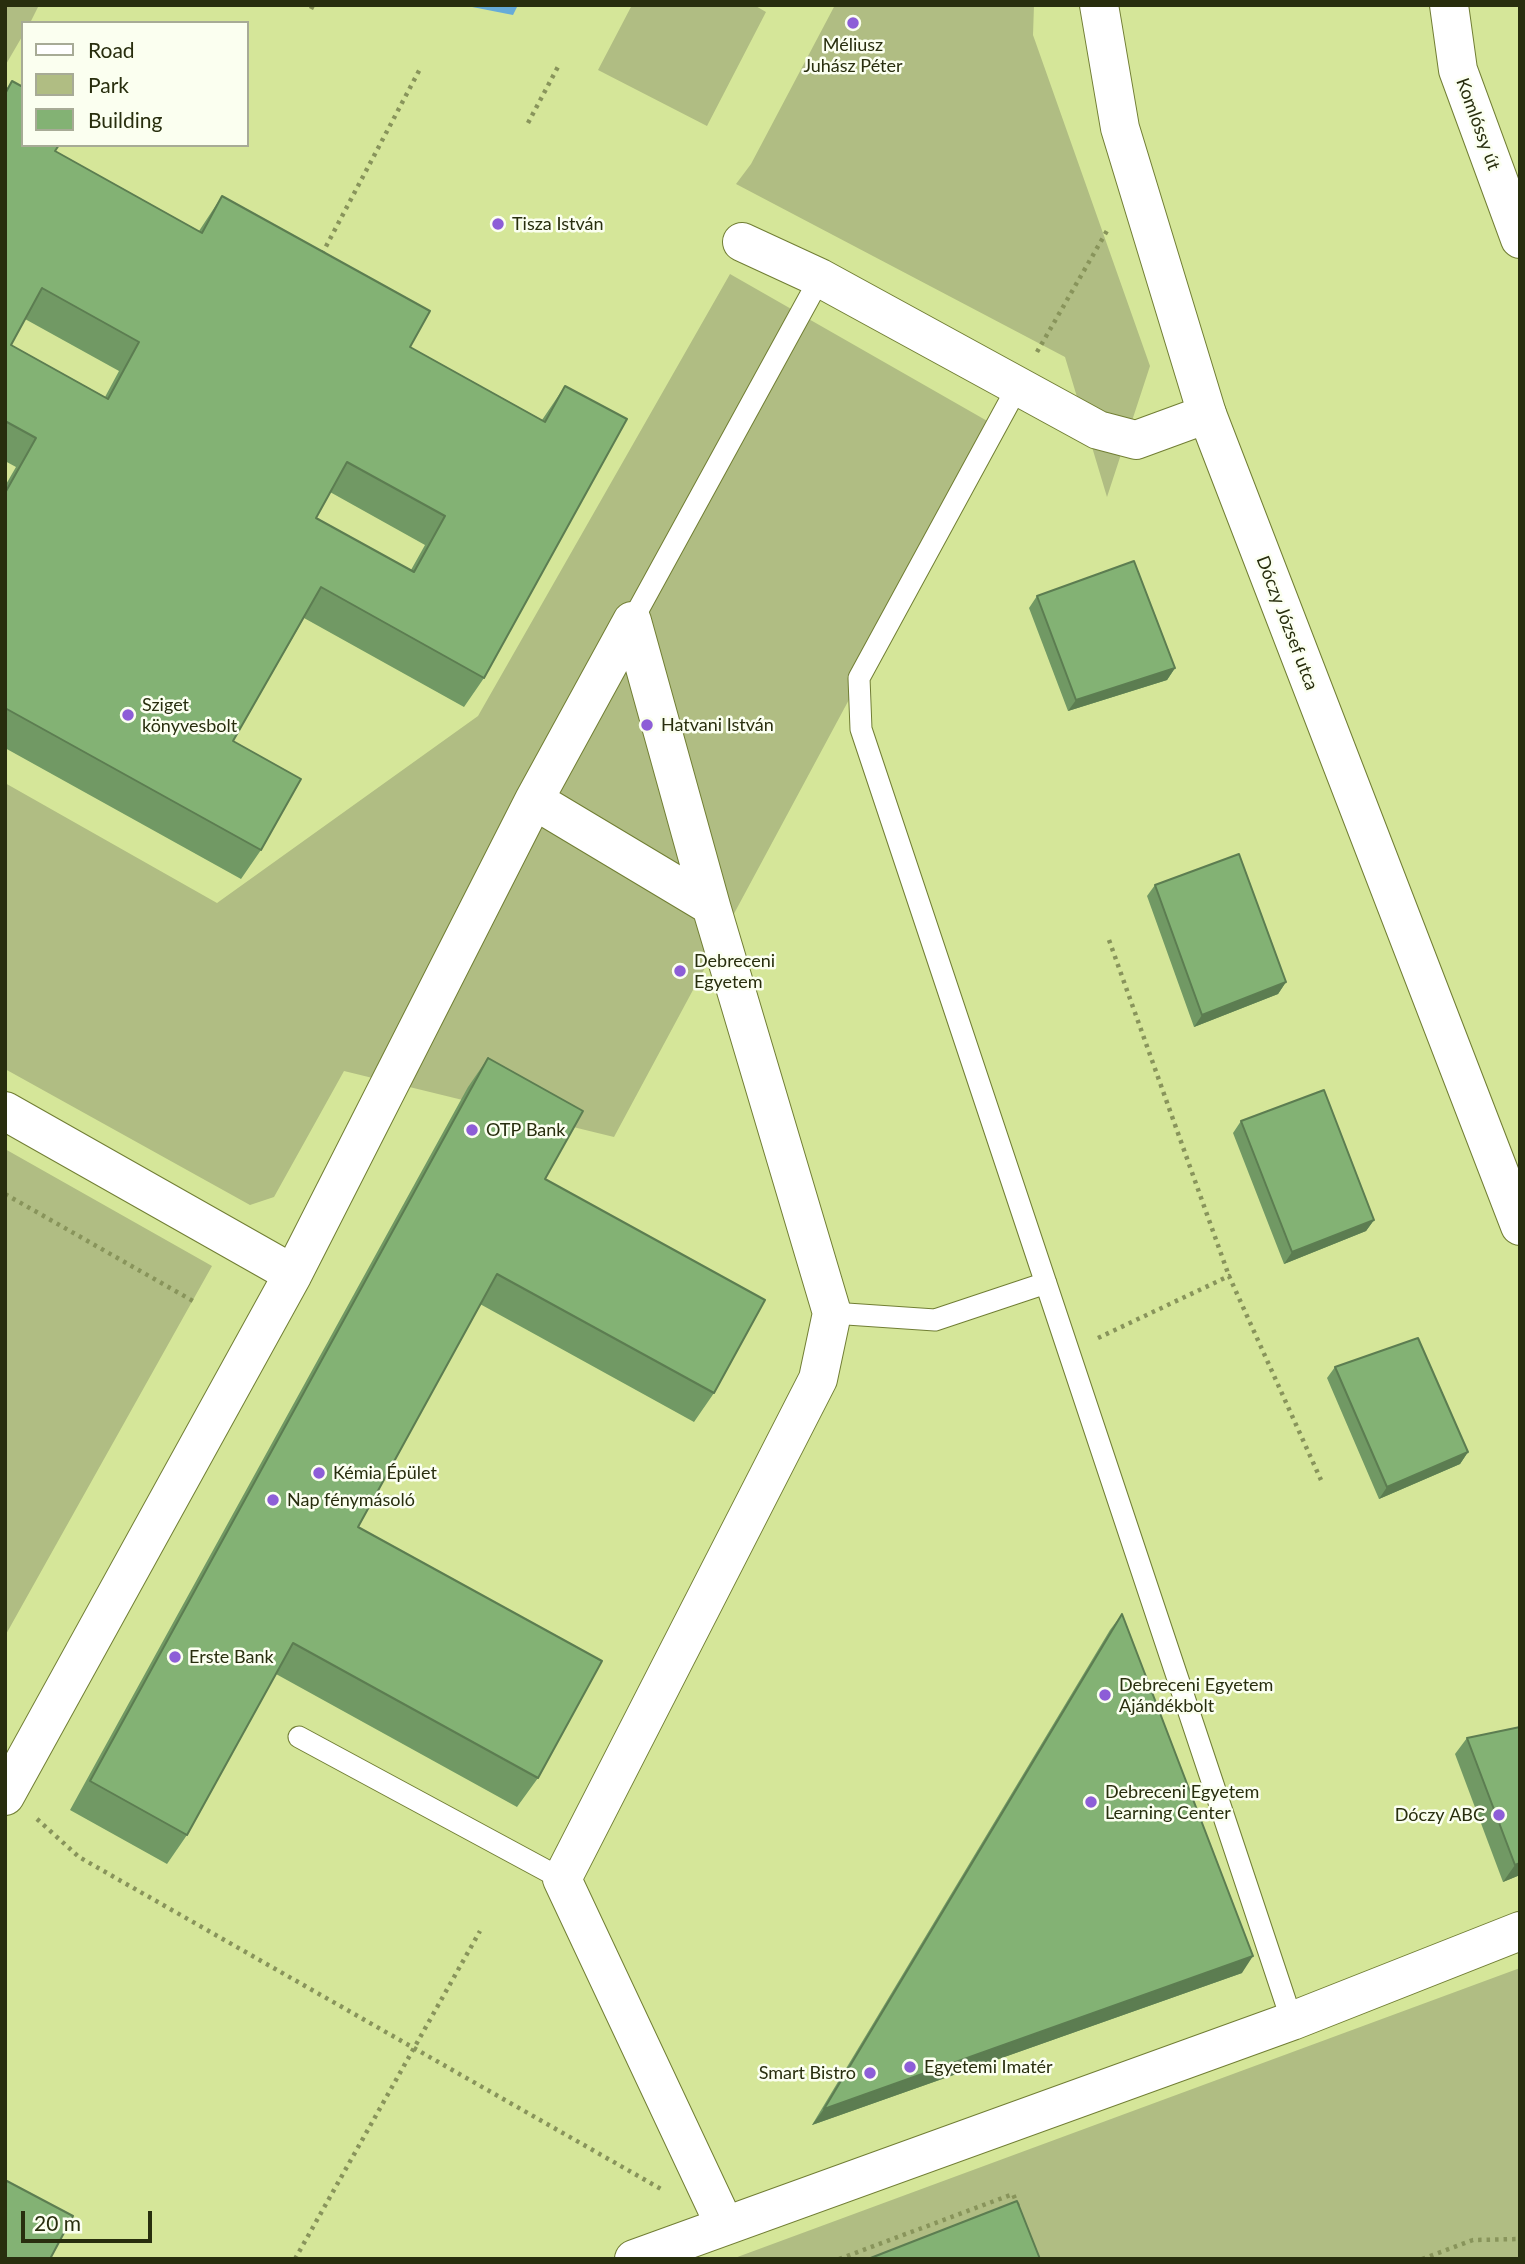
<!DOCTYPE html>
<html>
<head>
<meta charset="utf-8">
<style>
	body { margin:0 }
	#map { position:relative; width:1525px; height:2264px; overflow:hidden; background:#d5e699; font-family:Lato,sans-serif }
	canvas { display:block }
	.frame { position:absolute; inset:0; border:7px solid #282e0e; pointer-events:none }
	.legend { position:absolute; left:21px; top:21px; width:228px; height:126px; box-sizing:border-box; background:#fbfff0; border:2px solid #a7ab96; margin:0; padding:9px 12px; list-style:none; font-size:21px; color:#282e0e }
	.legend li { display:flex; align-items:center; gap:14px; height:35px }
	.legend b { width:35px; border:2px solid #a7ab96 }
	.scale { position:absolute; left:21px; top:2211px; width:131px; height:32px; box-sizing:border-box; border:4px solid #282e0e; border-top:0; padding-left:9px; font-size:21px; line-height:24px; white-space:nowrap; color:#282e0e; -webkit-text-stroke:5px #fbfff0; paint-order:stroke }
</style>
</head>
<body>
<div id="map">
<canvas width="1525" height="2264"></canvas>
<div class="frame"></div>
<ul class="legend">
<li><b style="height:9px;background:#fff"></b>Road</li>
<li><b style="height:19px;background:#b0bd83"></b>Park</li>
<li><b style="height:19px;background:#83b274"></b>Building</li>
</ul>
<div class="scale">20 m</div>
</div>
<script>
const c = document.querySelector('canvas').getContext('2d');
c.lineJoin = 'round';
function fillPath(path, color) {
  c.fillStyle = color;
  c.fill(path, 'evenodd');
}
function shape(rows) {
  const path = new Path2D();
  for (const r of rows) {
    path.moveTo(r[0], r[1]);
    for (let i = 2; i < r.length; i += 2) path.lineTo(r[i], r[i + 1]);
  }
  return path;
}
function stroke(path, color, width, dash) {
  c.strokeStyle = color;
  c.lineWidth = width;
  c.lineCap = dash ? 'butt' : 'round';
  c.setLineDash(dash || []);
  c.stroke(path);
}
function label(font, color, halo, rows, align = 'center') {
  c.font = font + ' Lato,sans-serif';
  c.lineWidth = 5;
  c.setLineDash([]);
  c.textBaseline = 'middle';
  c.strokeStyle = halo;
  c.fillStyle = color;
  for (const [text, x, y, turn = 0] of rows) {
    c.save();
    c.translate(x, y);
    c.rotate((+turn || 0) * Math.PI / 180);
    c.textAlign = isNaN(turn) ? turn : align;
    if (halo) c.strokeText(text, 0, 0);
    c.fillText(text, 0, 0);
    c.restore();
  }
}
fillPath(shape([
	[5,5,39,5,30,23,23,23,23,35,5,66],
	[632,5,754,5,766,12,707,126,598,70],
	[835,5,1034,5,1033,35,1150,366,1107,497,1065,357,736,184,751,164],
	[730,274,996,426,614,1137,344,1071,274,1197,250,1205,5,1069,5,783,217,903,478,716],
	[5,1149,212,1266,5,1636],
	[1520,1968,1520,2259,732,2259]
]), '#b0bd83');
fillPath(shape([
	[462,5,518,5,513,15]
]), '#66abd8');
const service = shape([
	[1018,386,859,678,861,729,1292,2021],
	[632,621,820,278],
	[832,1313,935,1320,1046,1283],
	[299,1737,562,1879]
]);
const minor = shape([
	[1449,5,1458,70,1520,239],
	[742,242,820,278,1098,430,1136,440,1207,414],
	[632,621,711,906,832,1313,818,1379,562,1879,725,2226],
	[534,800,711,906],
	[5,1111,293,1274],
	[5,1796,293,1274,534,800,632,621],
	[634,2259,1292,2021,1520,1931]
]);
const tertiary = shape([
	[1099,5,1120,128,1207,414,1520,1226]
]);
stroke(service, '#717e34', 23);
stroke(minor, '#717e34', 40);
stroke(tertiary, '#717e34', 40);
stroke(shape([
	[311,9,313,5],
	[528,123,560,63],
	[322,254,421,67],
	[1037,352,1108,229],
	[1109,940,1229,1276],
	[5,1194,193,1301],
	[1098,1338,1229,1276,1321,1480],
	[37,1819,79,1857,661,2189],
	[295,2259,480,1931],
	[839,2259,1013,2194,1018,2206],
	[1422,2259,1473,2240,1520,2239]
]), '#88945b', 4.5, [3.5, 5]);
stroke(service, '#fff', 21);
stroke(minor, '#fff', 38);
stroke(tertiary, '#fff', 38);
fillPath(shape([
	[12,81,55,151,199,231,222,196,410,347,542,420,565,386,484,678,464,707,304,618,233,741,261,850,241,879,5,748,5,486,16,467,5,461,5,91],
	[25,319,119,371,105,397,11,345],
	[330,492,425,545,411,570,316,518],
	[1037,596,1175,668,1167,680,1068,711,1029,608],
	[1155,885,1286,982,1278,994,1194,1027,1147,896],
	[488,1058,545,1179,714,1393,694,1422,480,1304,358,1527,538,1778,517,1807,276,1674,187,1835,167,1864,70,1810,468,1087],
	[1241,1121,1374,1220,1366,1231,1284,1264,1233,1133],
	[1335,1367,1468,1452,1460,1464,1379,1499,1327,1378],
	[1122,1614,1242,1973,812,2125,1110,1630],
	[1520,1727,1520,1875,1503,1882,1455,1754,1467,1738]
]), '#719964');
fillPath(shape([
	[1175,668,1167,680,1068,711,1076,700],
	[1286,982,1278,994,1194,1027,1202,1015],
	[1374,1220,1366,1231,1284,1264,1292,1252],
	[1468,1452,1460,1464,1379,1499,1387,1487],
	[1520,1863,1520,1875,1503,1882,1515,1865],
	[1253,1956,1242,1973,812,2125,824,2109]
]), '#5c7d51');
const building = shape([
	[12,81,23,87,23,145,59,145,55,151,202,233,222,196,430,311,410,347,545,422,565,386,627,419,484,678,321,587,233,741,301,779,261,850,5,708,5,493,36,438,5,421,5,94,12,81],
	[42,288,139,342,108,399,11,345,42,288],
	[347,462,445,516,414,572,316,518,347,462],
	[1134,561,1175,668,1076,700,1037,596,1134,561],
	[1239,854,1286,982,1202,1015,1155,885,1239,854],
	[488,1058,583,1111,545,1179,765,1300,714,1393,497,1274,358,1527,602,1661,538,1778,293,1643,187,1835,90,1781,488,1058],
	[1324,1090,1374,1220,1292,1252,1241,1121,1324,1090],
	[1418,1338,1468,1452,1387,1487,1335,1367,1418,1338],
	[1122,1614,1253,1956,824,2109,1122,1614],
	[1520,1727,1520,1863,1515,1865,1467,1738,1520,1727],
	[5,2180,73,2216,50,2259,5,2259,5,2180],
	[1017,2201,1040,2259,868,2259,1017,2201]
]);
fillPath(building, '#83b274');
stroke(building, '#5c7d51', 2);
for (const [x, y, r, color] of [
	[853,23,7,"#8d5ed7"],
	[498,224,7,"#8d5ed7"],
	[128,715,7,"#8d5ed7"],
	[647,725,7,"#8d5ed7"],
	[680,971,7,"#8d5ed7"],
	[472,1130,7,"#8d5ed7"],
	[319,1473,7,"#8d5ed7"],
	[273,1500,7,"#8d5ed7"],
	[175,1657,7,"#8d5ed7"],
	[1105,1695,7,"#8d5ed7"],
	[1091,1802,7,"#8d5ed7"],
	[1499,1815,7,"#8d5ed7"],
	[910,2067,7,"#8d5ed7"],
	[870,2073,7,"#8d5ed7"]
]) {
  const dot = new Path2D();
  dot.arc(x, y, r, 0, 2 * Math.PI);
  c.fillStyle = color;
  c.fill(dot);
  stroke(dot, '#fbfff0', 2.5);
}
label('18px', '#282e0e', '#fbfff0', [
	["Méliusz",853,45,"center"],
	["Juhász Péter",853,66,"center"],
	["Tisza István",512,224],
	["Sziget",142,705],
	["könyvesbolt",142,726],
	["Hatvani István",661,725],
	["Debreceni",694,961],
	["Egyetem",694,982],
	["OTP Bank",486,1130],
	["Kémia Épület",333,1473],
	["Nap fénymásoló",287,1500],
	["Erste Bank",189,1657],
	["Debreceni Egyetem",1119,1685],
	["Ajándékbolt",1119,1706],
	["Debreceni Egyetem",1105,1792],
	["Learning Center",1105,1813],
	["Dóczy ABC",1485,1815,"right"],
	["Egyetemi Imatér",924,2067],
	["Smart Bistro",856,2073,"right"]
], 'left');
label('18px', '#282e0e', '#fbfff0', [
	["Komlóssy út",1478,124,70],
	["Dóczy József utca",1287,623,69]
]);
</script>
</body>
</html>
